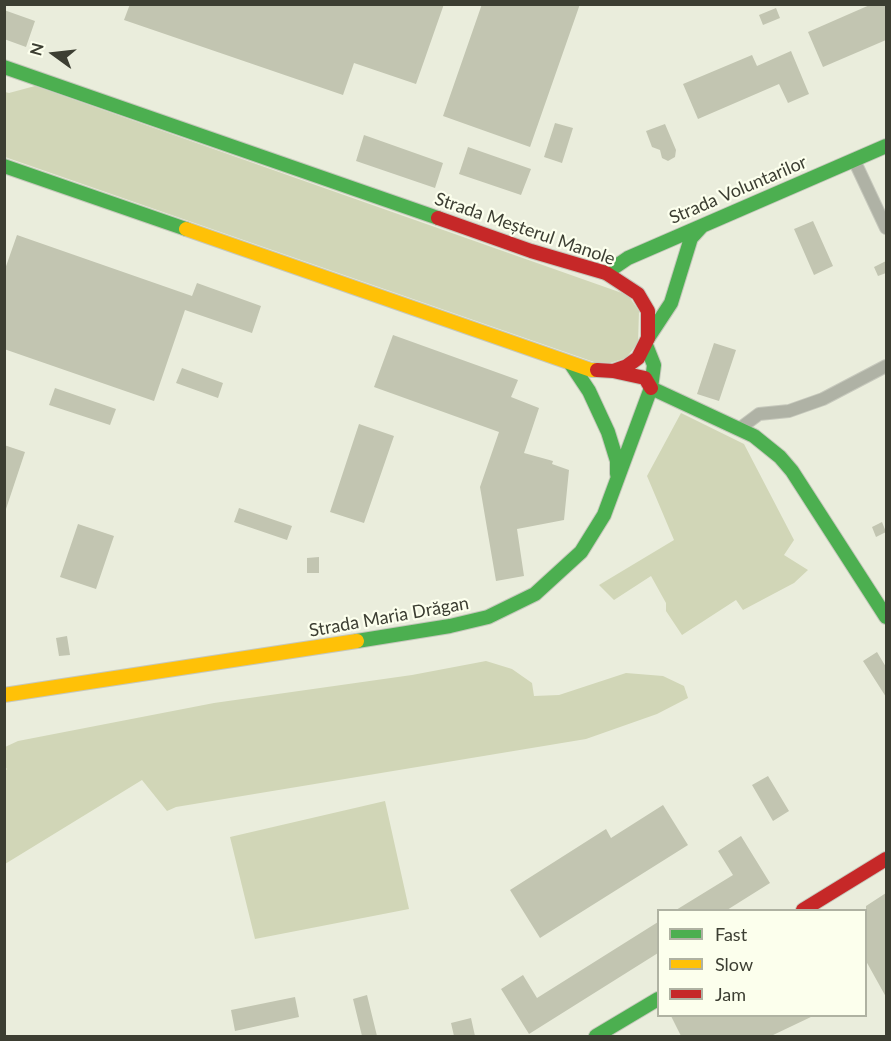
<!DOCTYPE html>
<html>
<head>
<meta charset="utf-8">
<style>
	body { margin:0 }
	#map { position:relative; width:891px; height:1041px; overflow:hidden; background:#eaeddc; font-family:Lato,sans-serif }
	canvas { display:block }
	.frame { position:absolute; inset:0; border:6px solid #3c3e32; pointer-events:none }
	.legend { position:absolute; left:657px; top:909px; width:210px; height:108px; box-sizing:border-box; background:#fcffed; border:2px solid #afb2a2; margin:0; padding:8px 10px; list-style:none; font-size:18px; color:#3c3e32 }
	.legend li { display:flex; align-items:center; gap:12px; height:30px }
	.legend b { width:30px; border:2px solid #afb2a2 }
	.north { position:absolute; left:24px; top:24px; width:60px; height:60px; -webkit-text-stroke:4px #fcffed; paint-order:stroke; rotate:285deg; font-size:16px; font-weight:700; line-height:24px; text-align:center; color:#3c3e32 }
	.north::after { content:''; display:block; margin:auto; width:21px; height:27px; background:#3c3e32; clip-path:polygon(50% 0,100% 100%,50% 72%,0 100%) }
</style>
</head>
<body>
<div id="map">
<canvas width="891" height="1041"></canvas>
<div class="frame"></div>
<ul class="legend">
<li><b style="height:8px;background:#4caf50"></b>Fast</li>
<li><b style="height:8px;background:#ffc107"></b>Slow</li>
<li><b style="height:8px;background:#c62828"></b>Jam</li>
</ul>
<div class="north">N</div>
</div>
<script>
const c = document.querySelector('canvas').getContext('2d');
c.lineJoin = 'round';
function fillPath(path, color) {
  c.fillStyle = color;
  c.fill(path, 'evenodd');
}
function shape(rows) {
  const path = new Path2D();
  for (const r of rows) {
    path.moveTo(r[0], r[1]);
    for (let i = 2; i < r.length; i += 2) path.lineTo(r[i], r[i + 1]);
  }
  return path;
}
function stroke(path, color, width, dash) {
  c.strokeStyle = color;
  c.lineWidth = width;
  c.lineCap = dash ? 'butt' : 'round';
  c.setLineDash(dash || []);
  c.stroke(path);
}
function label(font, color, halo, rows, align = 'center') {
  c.font = font + ' Lato,sans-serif';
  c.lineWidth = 4.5;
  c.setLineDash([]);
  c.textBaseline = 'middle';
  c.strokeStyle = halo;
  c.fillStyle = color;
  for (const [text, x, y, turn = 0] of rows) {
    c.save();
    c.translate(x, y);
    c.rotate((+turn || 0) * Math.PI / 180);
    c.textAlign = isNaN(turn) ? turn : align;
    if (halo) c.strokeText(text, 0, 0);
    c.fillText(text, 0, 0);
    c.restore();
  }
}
fillPath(shape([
	[35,86,622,293,630,298,639,311,638,343,626,358,610,363,594,362,5,157,5,92,9,93],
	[681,413,744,444,794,540,784,555,808,570,794,583,743,610,736,600,682,635,666,611,666,603,651,576,614,600,599,585,674,540,647,476],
	[486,661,512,669,532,683,534,696,559,695,626,673,663,676,684,686,688,698,657,714,586,739,176,807,167,811,142,780,5,864,4,772,7,769,5,767,5,747,18,741,214,703,412,675],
	[385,801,409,909,255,939,230,837]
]), '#d1d6b7');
fillPath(shape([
	[130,4,444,4,416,84,354,63,343,95,124,20],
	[482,4,580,4,530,147,443,116],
	[872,4,886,4,886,40,823,67,808,32],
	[776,8,780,18,763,25,759,15],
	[4,10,35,21,26,47,4,39],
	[791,51,809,94,788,103,779,84,698,119,683,84,752,55,757,66],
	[555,123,573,128,562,163,544,157],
	[665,124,676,150,675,157,668,161,662,158,660,150,652,147,646,131],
	[364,135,443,163,435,188,356,161],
	[468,147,531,169,521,195,459,174],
	[813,221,833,266,814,275,794,229],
	[17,235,192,296,197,283,261,306,252,333,185,310,154,401,4,349,4,272],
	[886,261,886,273,878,276,874,267],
	[393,335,518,380,511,397,539,408,524,453,553,461,552,464,569,470,564,520,517,529,524,576,496,581,480,487,499,432,374,387],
	[714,343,736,350,719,401,697,394],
	[182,368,223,383,218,398,176,383],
	[55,388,116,409,110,425,49,405],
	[359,424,394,436,364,523,330,512],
	[4,445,25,452,6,509,4,509],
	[239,508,292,526,287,540,234,522],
	[882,522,886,532,876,537,872,527],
	[78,524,114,536,96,589,60,577],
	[319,557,319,573,307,573,307,558],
	[67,636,70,655,59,656,56,638],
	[877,652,886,667,886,697,863,661],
	[768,776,789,811,773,821,752,785],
	[663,805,688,845,540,938,510,890,606,829,611,838],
	[741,836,770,883,727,910,676,910,733,875,718,851],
	[886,893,886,997,866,961,866,906],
	[658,922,658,953,529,1034,501,989,523,975,537,998],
	[367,995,377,1036,362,1036,353,999],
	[295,997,299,1017,235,1031,231,1010],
	[671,1016,813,1016,771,1036,681,1036],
	[471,1018,475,1036,454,1036,451,1023]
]), '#c2c5b1');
const street = shape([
	[854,160,886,228],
	[739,429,759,414,789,411,823,399,886,366]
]);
const fast = shape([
	[4,67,438,218],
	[4,166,186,229],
	[606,273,628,258,886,146],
	[648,338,671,303,691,238,702,226],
	[571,364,589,391,608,432,617,461,617,474],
	[651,388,754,436,780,457,792,471,886,617],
	[357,641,450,626,488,617,535,594,581,552,604,515,651,388,654,365,646,345],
	[596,1036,658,999]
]);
const slow = shape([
	[186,229,591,370,597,370],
	[4,695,357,641]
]);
const jam = shape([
	[438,218,531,251,606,273,638,294,648,311,648,338,638,358,627,366,613,371,597,370],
	[613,371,645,378,651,388],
	[803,910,886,859]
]);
stroke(street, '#c6c8bc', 14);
stroke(fast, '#c6c8bc', 16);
stroke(slow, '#c6c8bc', 16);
stroke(jam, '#c6c8bc', 16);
stroke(street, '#afb2a5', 12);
stroke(fast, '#4caf50', 14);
stroke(slow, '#ffc107', 14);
stroke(jam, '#c62828', 14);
label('18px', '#3c3e32', '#fcffed', [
	["Strada Voluntarilor",738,190,-23],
	["Strada Meșterul Manole",525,229,19],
	["Strada Maria Drăgan",389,617,-10]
]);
</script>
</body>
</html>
